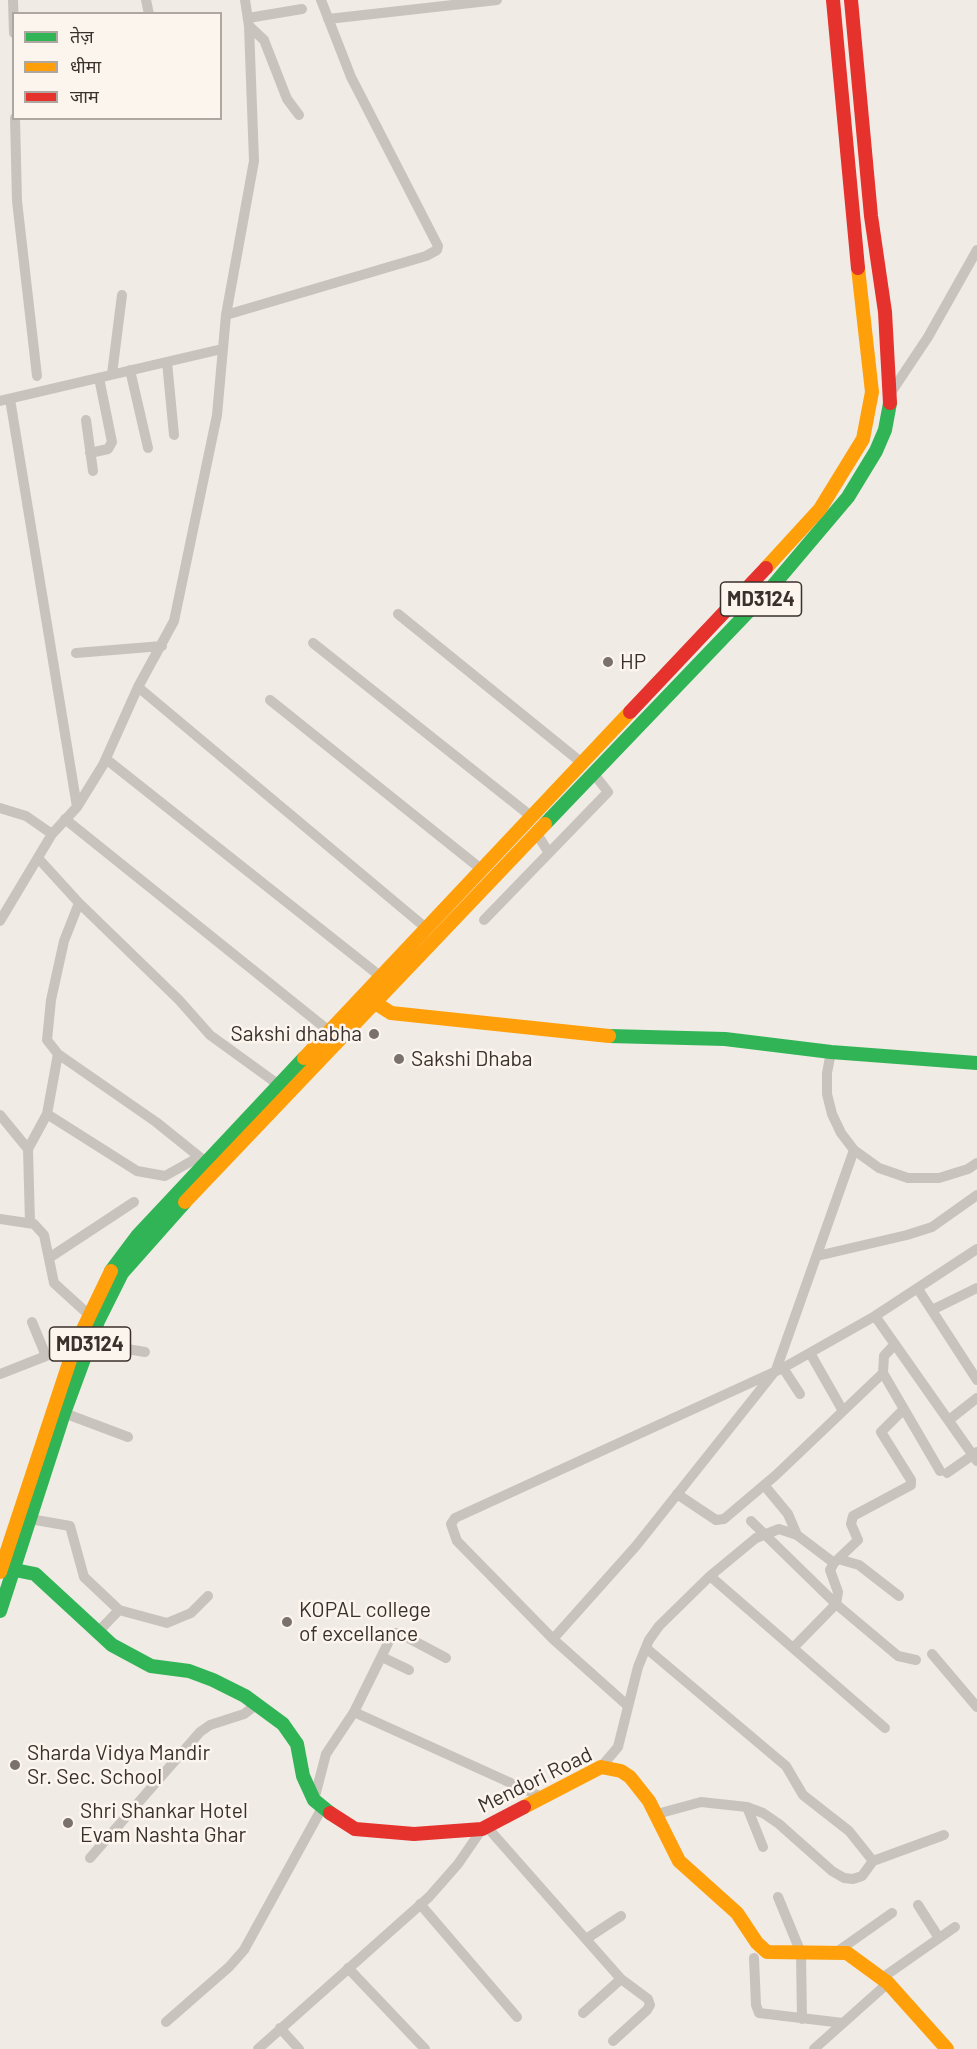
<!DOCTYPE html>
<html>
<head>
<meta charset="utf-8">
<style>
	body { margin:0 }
	#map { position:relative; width:977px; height:2049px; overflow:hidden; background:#f0ebe5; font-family:Barlow,"Noto Sans Devanagari",sans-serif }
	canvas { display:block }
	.legend { position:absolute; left:12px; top:12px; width:210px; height:108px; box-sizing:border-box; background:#fbf5ee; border:2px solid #aea6a0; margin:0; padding:8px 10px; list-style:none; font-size:18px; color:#3b302b }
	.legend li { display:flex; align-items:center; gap:12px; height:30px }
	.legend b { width:30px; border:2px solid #aea6a0 }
</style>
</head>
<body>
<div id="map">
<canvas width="977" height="2049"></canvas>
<ul class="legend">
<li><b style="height:8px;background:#30b455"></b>तेज़</li>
<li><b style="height:8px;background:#ff9f0a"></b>धीमा</li>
<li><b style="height:8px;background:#e5322d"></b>जाम</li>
</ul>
</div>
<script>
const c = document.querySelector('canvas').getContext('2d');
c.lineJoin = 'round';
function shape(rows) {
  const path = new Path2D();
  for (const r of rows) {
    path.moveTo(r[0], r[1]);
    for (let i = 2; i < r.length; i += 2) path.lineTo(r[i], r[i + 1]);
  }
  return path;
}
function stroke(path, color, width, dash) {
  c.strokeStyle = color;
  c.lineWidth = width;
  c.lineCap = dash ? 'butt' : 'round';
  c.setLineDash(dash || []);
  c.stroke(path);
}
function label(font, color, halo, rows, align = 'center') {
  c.font = font + ' Barlow,sans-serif';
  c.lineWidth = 5;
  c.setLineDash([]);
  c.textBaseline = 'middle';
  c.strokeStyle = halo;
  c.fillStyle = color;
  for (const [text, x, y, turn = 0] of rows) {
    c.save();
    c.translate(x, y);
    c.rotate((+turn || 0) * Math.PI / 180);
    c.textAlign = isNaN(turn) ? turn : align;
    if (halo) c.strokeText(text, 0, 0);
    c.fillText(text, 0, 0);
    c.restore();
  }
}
stroke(shape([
	[13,0,14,33],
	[146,0,149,14],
	[248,18,302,9],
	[328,19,497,0],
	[249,26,264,40,287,99,299,115],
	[15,118,17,201,37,376],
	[226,315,426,256,437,250,438,246,351,77,321,0],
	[167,362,174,435],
	[130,370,148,448],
	[112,374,122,295],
	[890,394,928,337,977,250],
	[10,399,77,807],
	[0,401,222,349],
	[86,420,93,471],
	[90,453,108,449,112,442,99,378],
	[398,614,582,763],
	[313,643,532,817],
	[76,653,162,646],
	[138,687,426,928],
	[270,700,481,869],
	[106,759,380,976],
	[0,808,26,816,52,834],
	[65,819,329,1031],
	[537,834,549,853],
	[79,903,179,1000,210,1035,279,1085],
	[484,920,608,792,594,774],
	[0,921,52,834,77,807,103,765,138,687,174,621,217,415,226,315,254,161,249,26,245,0],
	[831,1052,827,1073,827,1094,832,1114,841,1133,854,1150,879,1168,908,1178,939,1178,968,1169,977,1163],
	[58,1054,156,1122,207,1163],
	[47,1114,137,1171,165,1176,199,1157],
	[0,1115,28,1149],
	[0,1219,34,1224,44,1235,54,1283,88,1314],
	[30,1223,28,1149,47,1114,58,1054,47,1040,51,1000,64,941,79,903,38,858],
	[817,1256,907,1235,932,1227,977,1195],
	[49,1258,134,1202],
	[918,1289,977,1380],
	[932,1310,977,1288],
	[875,1316,977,1461],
	[32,1322,46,1356],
	[895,1344,884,1356,883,1373,940,1471],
	[810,1353,843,1411],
	[783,1368,800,1394],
	[0,1374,46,1356,90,1343,145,1352],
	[64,1413,128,1437],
	[949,1420,977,1398],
	[947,1473,977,1452],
	[764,1485,788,1514,797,1535],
	[677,1494,716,1520,724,1519,776,1475,883,1373],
	[30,1519,70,1526,84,1577,119,1610],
	[751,1521,836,1604,898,1656,916,1660],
	[838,1559,859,1565,899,1596],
	[710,1576,885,1728],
	[97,1633,119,1610,167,1623,191,1613,208,1596],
	[553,1639,636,1546,776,1370,854,1150],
	[646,1648,786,1766,803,1795,849,1831,873,1861,862,1876,853,1879,844,1878,832,1871,779,1824,763,1813,747,1807,701,1802,657,1814],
	[793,1648,836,1604,838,1592,830,1570,834,1563,858,1540,851,1524,853,1516,911,1485,911,1480,881,1432,903,1410],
	[932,1654,977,1707],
	[382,1657,409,1670],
	[628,1706,553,1639,457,1541,451,1524,455,1518,783,1368,875,1316,977,1249],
	[354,1712,544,1798],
	[601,1767,618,1747,638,1667,649,1640,659,1626,710,1576,756,1538,779,1529,797,1535,834,1563],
	[314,1800,326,1754,354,1712,393,1633,399,1633,446,1658],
	[747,1807,763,1847],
	[487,1827,621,1979,648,1999,650,2005,647,2010,613,2041],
	[90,1858,200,1732,210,1725,244,1714,256,1705],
	[873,1861,944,1835],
	[778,1897,801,1953,802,2019],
	[420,1904,517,2017],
	[918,1905,939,1938],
	[586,1939,621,1916],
	[838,1951,892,1913],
	[754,1958,756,2005,759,2013,843,2023],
	[348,1968,425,2049],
	[882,1978,955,1927],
	[583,2013,621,1979],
	[166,2022,229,1967,244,1950,322,1808],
	[280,2028,299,2049],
	[258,2049,429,1897,458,1864,482,1829],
	[814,2049,888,1983]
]), '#c9c3be', 10);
stroke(shape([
	[545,824,771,588,848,497,876,451,885,430,890,403],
	[609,1036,725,1039,831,1052,977,1063],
	[111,1271,138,1235,304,1058],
	[15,1570,35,1574,112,1645,151,1666,189,1671,213,1680,245,1696,283,1724,297,1744,303,1776,314,1800,330,1813],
	[0,1611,64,1413,98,1321,122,1273,185,1202]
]), '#30b455', 14);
stroke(shape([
	[766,568,820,509,863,439,872,392,858,268],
	[366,997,391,1013,609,1036],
	[304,1058,630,712],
	[185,1202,545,824],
	[0,1572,74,1348,111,1271],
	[524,1807,601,1767,621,1771,630,1777,649,1801,679,1861,737,1913,757,1943,767,1952,847,1953,888,1983,947,2049]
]), '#ff9f0a', 14);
stroke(shape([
	[833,0,858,268],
	[851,0,871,216,885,312,890,403],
	[630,712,766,568],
	[330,1813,355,1829,414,1834,482,1829,524,1807]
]), '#e5322d', 14);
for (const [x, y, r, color] of [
	[608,662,6,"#7a716c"],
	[374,1034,6,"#7a716c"],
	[399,1059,6,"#7a716c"],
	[287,1622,6,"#7a716c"],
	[15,1765,6,"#7a716c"],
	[68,1823,6,"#7a716c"]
]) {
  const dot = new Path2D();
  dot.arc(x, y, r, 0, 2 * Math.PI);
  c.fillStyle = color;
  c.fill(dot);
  stroke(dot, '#fbf5ee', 2);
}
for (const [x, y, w] of [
	[761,599,81],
	[90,1344,81]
]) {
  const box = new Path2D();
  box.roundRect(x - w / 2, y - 17, w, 34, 4.5);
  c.fillStyle = '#fbf5ee';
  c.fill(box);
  stroke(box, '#3b302b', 1.5);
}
label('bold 20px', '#3b302b', null, [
	["MD3124",761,599],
	["MD3124",90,1344]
]);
label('21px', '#3b302b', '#fbf5ee', [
	["HP",620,662],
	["Sakshi dhabha",362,1034,"right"],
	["Sakshi Dhaba",411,1059],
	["KOPAL college",299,1610],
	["of excellance",299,1634],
	["Sharda Vidya Mandir",27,1753],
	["Sr. Sec. School",27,1777],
	["Shri Shankar Hotel",80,1811],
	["Evam Nashta Ghar",80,1835]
], 'left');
label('21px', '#3b302b', '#fbf5ee', [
	["Mendori Road",535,1780,-26]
]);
</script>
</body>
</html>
